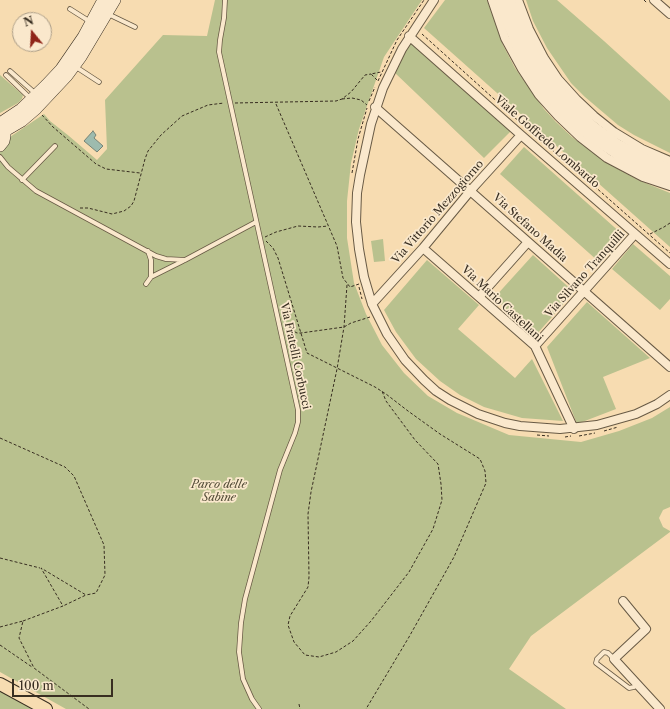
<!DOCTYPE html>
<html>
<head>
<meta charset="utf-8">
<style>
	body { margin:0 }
	#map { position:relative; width:670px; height:709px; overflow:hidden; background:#f7dcb1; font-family:"Libre Caslon Text",serif }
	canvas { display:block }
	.north { position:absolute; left:12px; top:12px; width:40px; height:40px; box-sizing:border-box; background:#fae8cc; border:1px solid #ac9e88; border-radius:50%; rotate:342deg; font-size:11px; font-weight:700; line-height:16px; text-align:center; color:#382e21 }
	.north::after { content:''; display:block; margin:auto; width:14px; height:18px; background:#8f2418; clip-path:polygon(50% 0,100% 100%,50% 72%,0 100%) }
	.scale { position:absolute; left:12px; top:679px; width:101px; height:18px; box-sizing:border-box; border:2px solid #382e21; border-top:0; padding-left:5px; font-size:12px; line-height:14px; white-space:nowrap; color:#382e21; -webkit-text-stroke:3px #fae8cc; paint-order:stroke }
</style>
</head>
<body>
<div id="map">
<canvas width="670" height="709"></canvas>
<div class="north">N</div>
<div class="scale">100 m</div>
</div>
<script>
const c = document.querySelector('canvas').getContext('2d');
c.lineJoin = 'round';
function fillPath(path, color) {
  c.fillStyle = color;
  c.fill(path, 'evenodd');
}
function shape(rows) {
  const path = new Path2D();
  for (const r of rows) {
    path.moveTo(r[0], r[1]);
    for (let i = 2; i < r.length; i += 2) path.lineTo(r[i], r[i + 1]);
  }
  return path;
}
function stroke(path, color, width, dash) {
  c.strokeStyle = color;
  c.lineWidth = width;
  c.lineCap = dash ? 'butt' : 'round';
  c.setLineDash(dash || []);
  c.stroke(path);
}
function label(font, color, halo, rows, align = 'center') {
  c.font = font + ' "Libre Caslon Text",serif';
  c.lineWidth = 3.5;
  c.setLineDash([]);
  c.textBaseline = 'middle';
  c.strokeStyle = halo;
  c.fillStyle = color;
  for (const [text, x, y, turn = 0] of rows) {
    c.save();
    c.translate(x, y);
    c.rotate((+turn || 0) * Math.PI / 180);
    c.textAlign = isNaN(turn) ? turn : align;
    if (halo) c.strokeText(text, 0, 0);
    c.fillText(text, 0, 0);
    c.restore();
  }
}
fillPath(shape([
	[215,0,422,0,384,57,359,129,351,163,347,201,347,238,354,283,366,314,382,345,404,373,428,396,457,413,509,435,581,442,619,431,652,418,670,407,670,507,663,510,659,518,663,527,670,531,670,532,531,636,509,669,566,709,66,709,0,672,0,146,4,141,44,114,50,121,69,136,97,160,107,149,105,100,163,35,207,36],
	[445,0,487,0,503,45,515,68,544,109,556,122,572,137,607,163,638,180,670,193,670,247,424,28],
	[526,0,557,0,604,41,670,101,670,153,634,135,618,125,585,97,571,83,547,48,533,21],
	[410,43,413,43,512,130,484,158,394,72,397,63],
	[0,75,23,95,22,99,18,103,0,113],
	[524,147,622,234,598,261,500,174],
	[383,239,385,261,374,262,371,241],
	[633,244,670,276,670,299,660,310,612,269],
	[533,255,574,292,536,335,494,298],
	[427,260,479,305,458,329,515,378,532,359,563,421,522,418,484,407,460,395,440,381,416,359,396,332,384,310],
	[587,302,650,358,603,377,616,409,577,424,547,347],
	[0,689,37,709,0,709]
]), '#b9c18e');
const water = shape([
	[93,131,96,135,94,138,103,146,97,152,84,141,93,131]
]);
fillPath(water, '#9dbbae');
stroke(water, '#758376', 1);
const lane = shape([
	[225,0,224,18,220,40,219,52,298,410,298,422,295,433,280,470,245,599,241,623,239,652,243,679,252,699,259,709],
	[70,9,89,21],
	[108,14,135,27],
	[76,67,99,82],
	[10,71,36,94],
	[6,75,30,98],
	[0,157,8,167,36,191,156,256,166,259,185,260,256,222],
	[22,180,55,146],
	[148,251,151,260,151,277],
	[146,284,151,277,183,261],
	[614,659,608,653,604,652,597,659,596,663,629,688,634,687,637,684]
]);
const street = shape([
	[434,0,402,49,383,88,371,124,360,175,357,193,356,222,359,249,364,277,372,304,387,334,405,360,424,380,436,391,450,400,478,414,505,423,520,426,560,429,597,425,636,414,657,404,670,395],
	[492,0,505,38,522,69,539,95,558,116,580,137,607,158,643,177,670,186],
	[518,0,529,29,544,58,558,79,577,100,594,116,614,132,642,149,670,161],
	[654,0,670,14],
	[409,36,521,135,670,264],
	[375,107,670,367],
	[423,248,535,346,574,429],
	[479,297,528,242],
	[372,304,423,248,471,190,521,135],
	[535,346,635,234],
	[623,601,646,629,614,659,660,709]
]);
const secondary = shape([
	[501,0,509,24,520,51,544,89,569,116,593,137,622,157,646,170,670,177],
	[509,0,517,21,532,53,549,80,575,110,593,127,616,144,646,160,670,170],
	[0,123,21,109,46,85,61,69,83,37,103,0],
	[5,131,22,121,36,109,67,76,81,57,115,0],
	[0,146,4,141,5,136,5,131,2,125]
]);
const primary = shape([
	[0,684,46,709]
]);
stroke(lane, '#685a45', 5.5);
stroke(street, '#685a45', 10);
stroke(secondary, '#382e21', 12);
stroke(primary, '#382e21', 14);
stroke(shape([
	[644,0,647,3],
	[422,34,543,143,567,162,670,253],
	[377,80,371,74,381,72],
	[378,81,397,40,424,0],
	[342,99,352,98,361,100,367,105],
	[369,101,375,87],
	[235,103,336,101,342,99,351,92,365,75,371,74],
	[276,104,337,246,343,278,350,287,359,284],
	[42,115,53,127,96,164,106,169,140,173],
	[352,173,358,139,367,108],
	[80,208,88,208,112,214,124,211,131,206,134,201,145,159,148,151,161,135,182,116,208,105,224,103],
	[650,234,664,227,670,223],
	[265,237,276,232,298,226,318,227,328,226],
	[266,241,273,248,278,258,307,353,375,387,386,394,408,411,440,434,480,459,485,471,486,483,454,557,409,637,366,709],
	[347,285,344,327,337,369,311,492,308,514,309,577,308,587,290,616,288,625,294,642,305,655,319,657,336,652,353,641,371,621,409,572,433,529,442,500,441,484,438,464,415,440,386,401,382,391],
	[359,287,362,299],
	[286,327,297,333,301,333,344,327,351,323,370,317],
	[604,431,618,427],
	[537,435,549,436],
	[579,436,595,433],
	[565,437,571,436],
	[0,438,65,467,74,476,104,545,105,575,96,593,86,595],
	[0,558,40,568],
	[23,621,63,606,41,568,86,595,63,606],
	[0,627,23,621,19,638,34,668,89,709],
	[0,645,32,667],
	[299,704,300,709]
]), '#382e21', 1, [3, 2]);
stroke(lane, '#fae8cc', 4);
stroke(street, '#fae8cc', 8);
stroke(secondary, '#fae8cc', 11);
stroke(primary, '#f7dcb1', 12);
label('11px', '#382e21', '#fae8cc', [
	["Viale Goffredo Lombardo",547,142,41],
	["Via Vittorio Mezzogiorno",438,212,-49],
	["Via Stefano Madia",530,228,42],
	["Via Silvano Tranquilli",585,274,-48],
	["Via Mario Castellani",502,304,43],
	["Via Fratelli Corbucci",295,356,78]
]);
label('italic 11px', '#524b37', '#fae8cc', [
	["Parco delle",219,485],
	["Sabine",219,498]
]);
</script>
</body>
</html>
